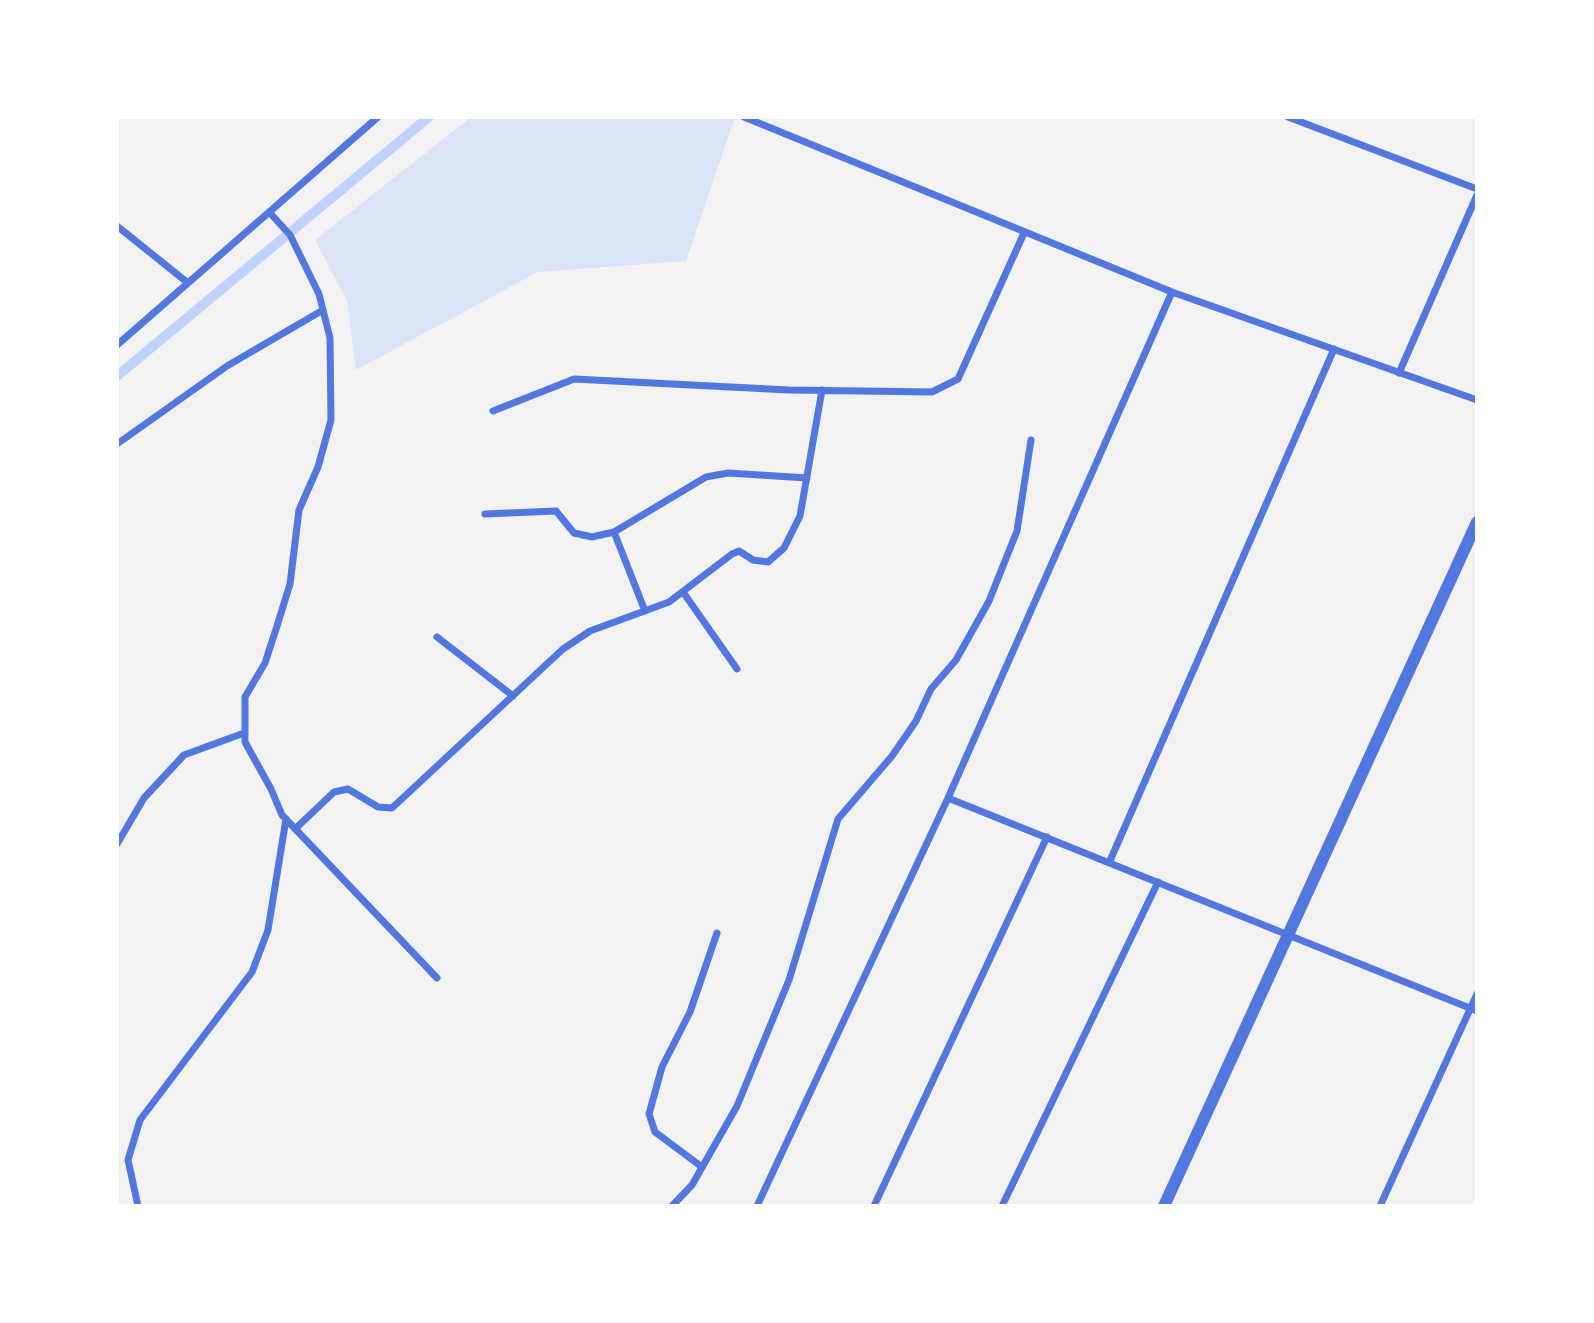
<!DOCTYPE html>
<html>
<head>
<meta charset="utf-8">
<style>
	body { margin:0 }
	#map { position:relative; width:1594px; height:1323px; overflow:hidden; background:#f2f2f2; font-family:Quicksand,sans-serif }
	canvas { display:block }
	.frame { position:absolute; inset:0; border:119px solid #fff; pointer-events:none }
</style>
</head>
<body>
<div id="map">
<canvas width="1594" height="1323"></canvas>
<div class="frame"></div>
</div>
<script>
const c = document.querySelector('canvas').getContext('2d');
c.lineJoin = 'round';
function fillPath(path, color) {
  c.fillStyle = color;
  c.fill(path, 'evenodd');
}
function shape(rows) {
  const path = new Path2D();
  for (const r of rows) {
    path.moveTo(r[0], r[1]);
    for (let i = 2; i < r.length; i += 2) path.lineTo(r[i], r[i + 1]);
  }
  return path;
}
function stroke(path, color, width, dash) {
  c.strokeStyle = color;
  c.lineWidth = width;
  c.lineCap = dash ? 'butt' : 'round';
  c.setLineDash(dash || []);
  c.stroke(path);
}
fillPath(shape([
	[471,117,735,117,686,261,538,272,356,370,347,301,315,240]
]), '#dbe4f7');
stroke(shape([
	[117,376,429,117]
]), '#bfd3fe', 10);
stroke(shape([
	[744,117,1172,292,1477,400],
	[1288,117,1477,189],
	[270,213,290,235,319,294,330,338,331,420,318,467,299,510,290,584,277,626,265,663,245,697,245,742,271,789,282,815,437,978],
	[117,226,188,283],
	[117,345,378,117],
	[1399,373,1477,195],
	[493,411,574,379,789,390,932,392,958,379,1024,233],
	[117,444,227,366,323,310],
	[485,514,556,511,574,533,592,537,614,532,706,477,728,473,807,478],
	[614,532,645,611],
	[683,592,737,669],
	[437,637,513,696],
	[948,798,1477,1011],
	[295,829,334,792,348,789,378,807,392,808,563,649,590,631,669,602,732,554,739,551,753,560,768,562,784,548,800,516,822,390],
	[117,844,144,798,184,755,244,733],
	[1109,863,1334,349],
	[702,1167,655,1132,649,1114,662,1067,690,1012,717,933],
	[138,1206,128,1160,140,1120,252,972,268,930,286,819],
	[672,1206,692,1185,737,1106,789,980,838,819,892,756,916,721,931,689,956,660,989,601,1017,531,1031,440],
	[757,1206,948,798,1172,292],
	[874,1206,1047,837],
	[1002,1206,1158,882],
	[1380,1206,1477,994]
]), '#5277de', 7);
stroke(shape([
	[1164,1206,1477,522]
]), '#5277de', 12);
</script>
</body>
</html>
